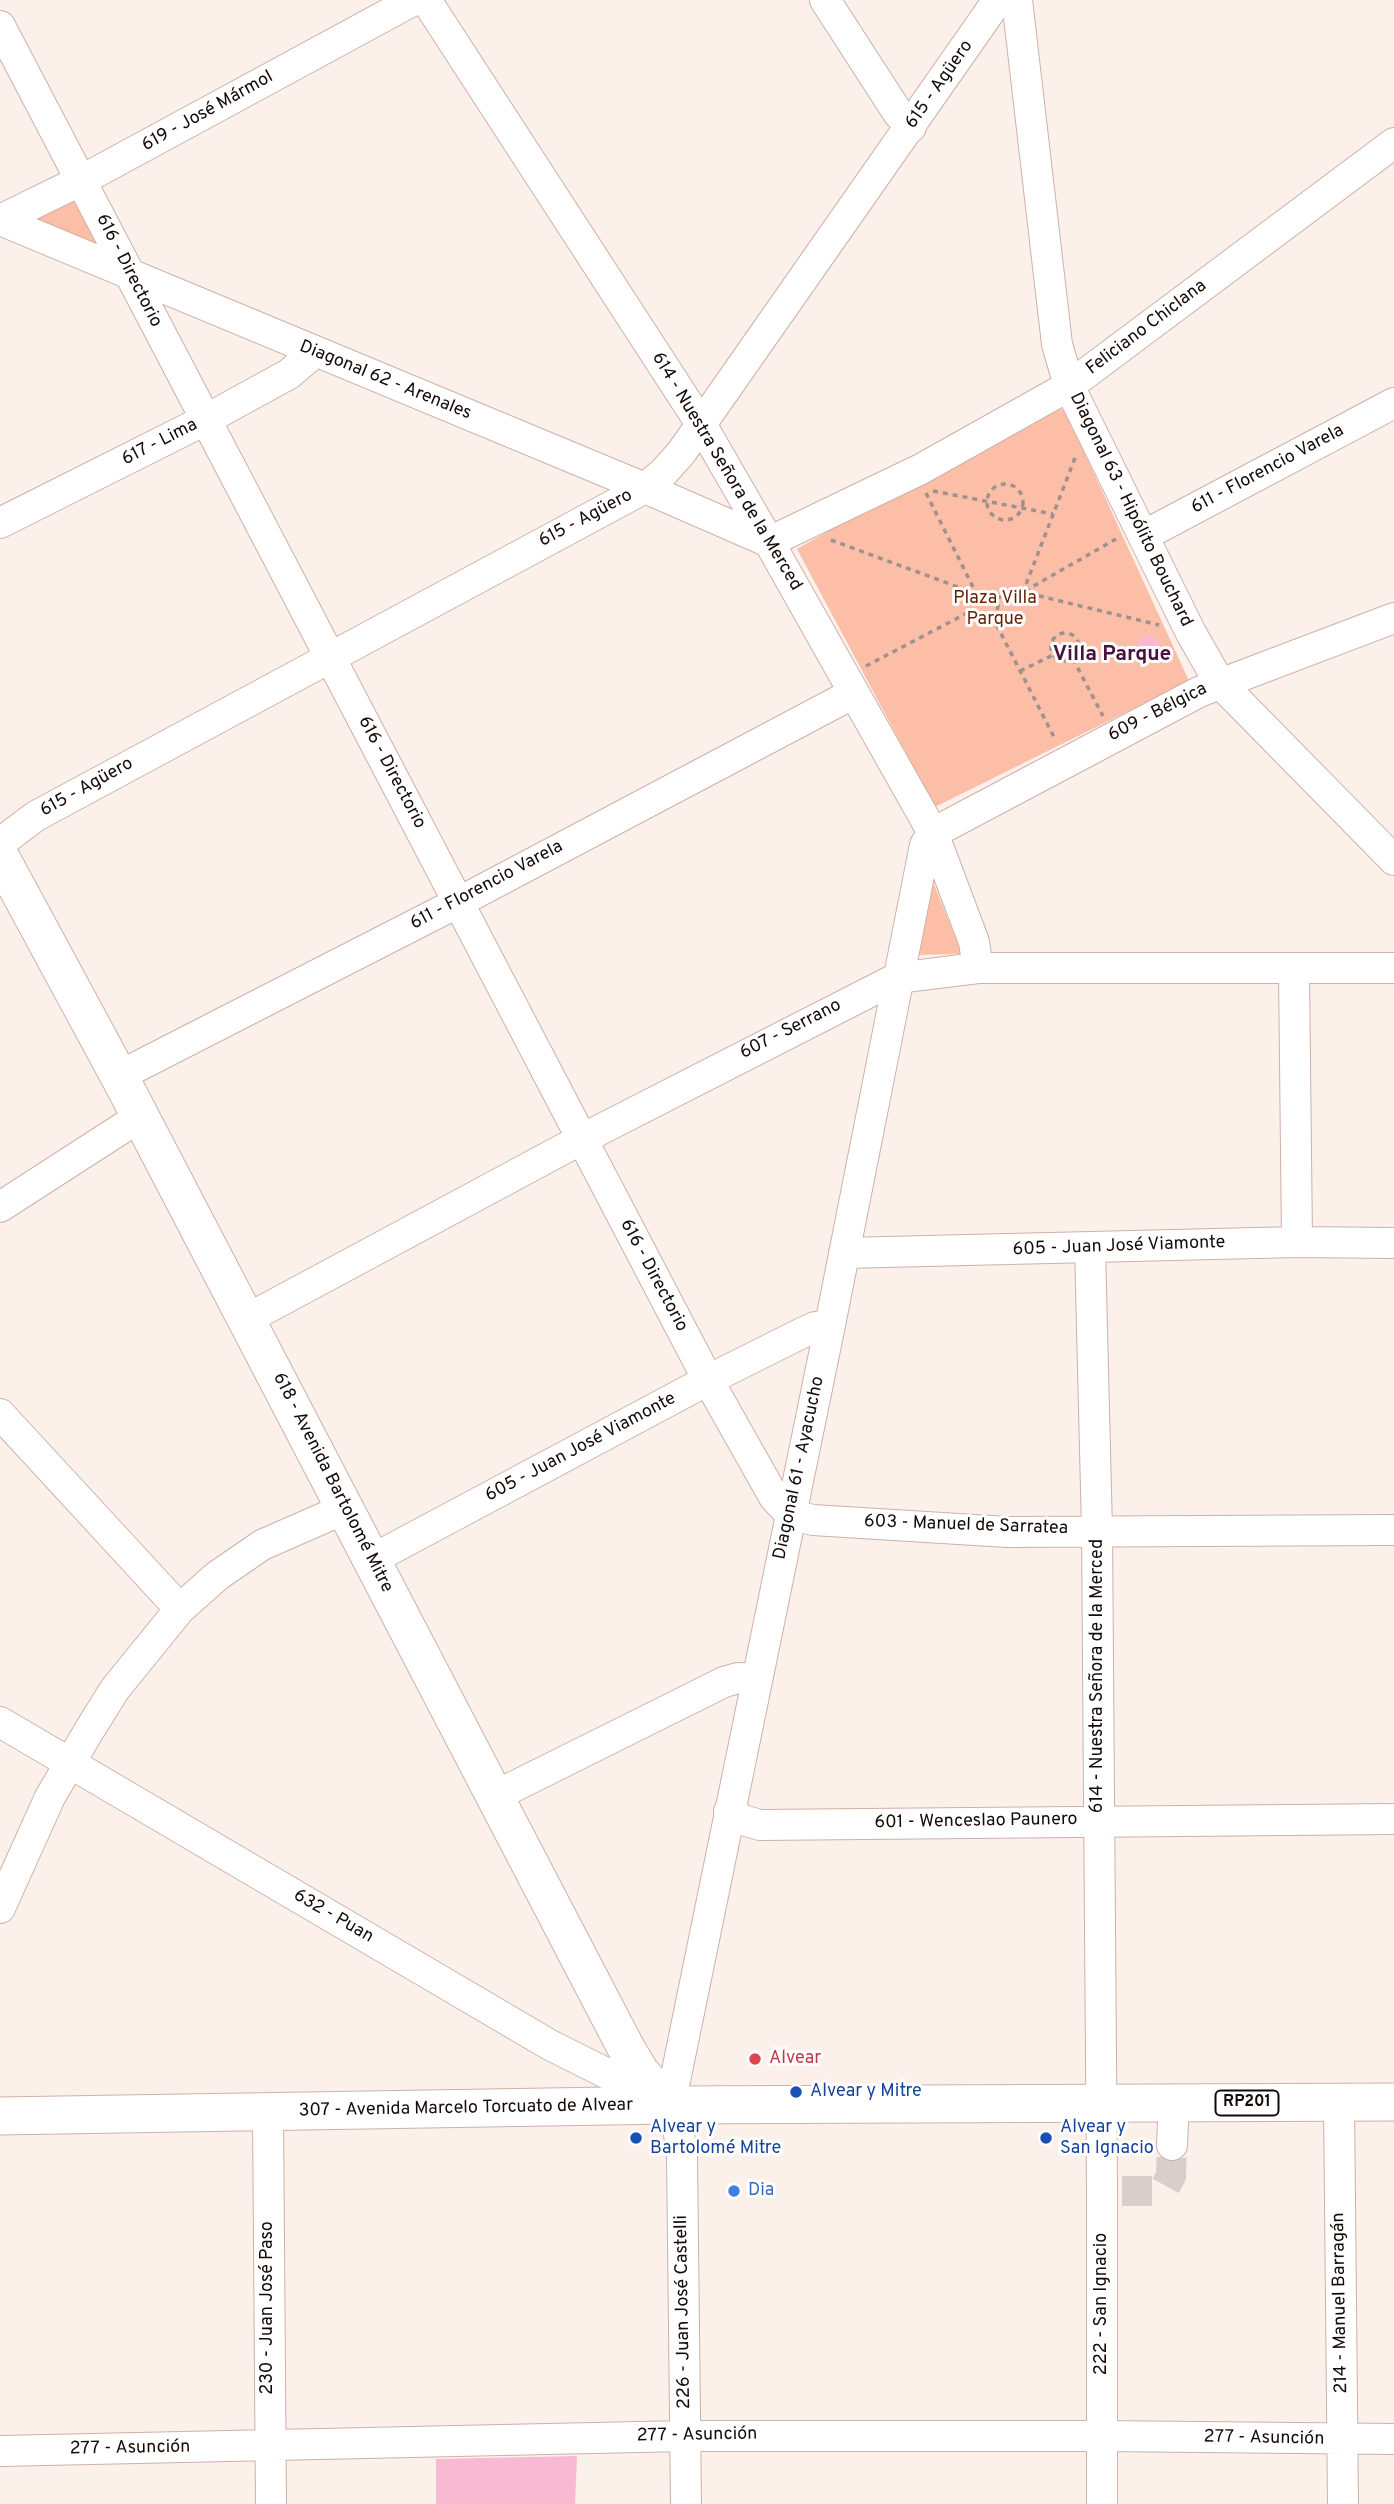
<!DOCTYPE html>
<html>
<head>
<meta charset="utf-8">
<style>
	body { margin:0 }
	canvas { display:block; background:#fcf0eb }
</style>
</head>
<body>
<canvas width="1394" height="2504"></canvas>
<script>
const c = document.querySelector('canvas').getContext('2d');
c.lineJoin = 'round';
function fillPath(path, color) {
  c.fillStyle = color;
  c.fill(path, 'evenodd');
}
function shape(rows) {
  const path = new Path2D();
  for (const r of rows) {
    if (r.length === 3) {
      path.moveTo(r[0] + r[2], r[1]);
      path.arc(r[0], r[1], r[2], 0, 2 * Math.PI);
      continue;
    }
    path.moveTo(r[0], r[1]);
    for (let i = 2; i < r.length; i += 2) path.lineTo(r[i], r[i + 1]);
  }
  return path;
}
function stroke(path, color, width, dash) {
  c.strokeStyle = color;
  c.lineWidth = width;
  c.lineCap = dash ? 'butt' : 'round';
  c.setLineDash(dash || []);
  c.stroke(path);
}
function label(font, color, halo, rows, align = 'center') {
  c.font = font + ' Overpass,sans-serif';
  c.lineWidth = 6;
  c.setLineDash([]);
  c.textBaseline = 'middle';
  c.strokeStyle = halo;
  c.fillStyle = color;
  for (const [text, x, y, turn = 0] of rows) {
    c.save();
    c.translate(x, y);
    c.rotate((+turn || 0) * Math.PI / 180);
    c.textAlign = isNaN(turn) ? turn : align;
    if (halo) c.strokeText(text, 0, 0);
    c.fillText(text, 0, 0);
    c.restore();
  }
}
fillPath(shape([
	[79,197,106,253,29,220],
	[1046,407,1065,410,1189,681,935,807,797,549],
	[929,872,962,954,912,955]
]), '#fcbea7');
fillPath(shape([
	[1148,648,12],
	[577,2456,575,2504,436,2504,436,2459]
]), '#f9b9d2');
stroke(shape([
	[1122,2191,1153,2191,1165,2187,1171,2176,1172,2145]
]), '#d9cec9', 30, [30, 15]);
const minor = shape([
	[426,0,701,424,769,542,933,833,974,942,978,968],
	[825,0,898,113,911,127],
	[1017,0,1057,344,1069,386,1191,633,1219,682,1394,860],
	[0,26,708,1380,774,1497,791,1515,813,1520,1007,1532,1394,1530],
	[0,220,645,488,769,542,921,469,1069,386,1394,143],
	[0,220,82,180,414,0],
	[0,523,205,420,289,374,315,352],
	[1143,536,1394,403],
	[0,843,36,816,645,488,663,473,681,453,998,0],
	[1294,970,1297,1242],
	[119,1076,459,902,854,693],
	[0,1207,141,1116],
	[1090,1248,1097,1530,1102,2190,1102,2504],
	[844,1253,1297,1242,1394,1243],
	[247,1319,580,1140,897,978,978,968,1394,968],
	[0,1414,180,1609],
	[371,1560,708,1380,804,1332,815,1327,830,1325],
	[0,1722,550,2045,670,2105,830,1325,925,845,933,833,1199,692,1394,618],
	[495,1796,724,1682,738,1678,756,1679],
	[729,1811,743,1820,760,1825,1394,1819],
	[0,1908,50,1797,90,1729,115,1689,180,1609,217,1576,262,1545,344,1509],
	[1339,2102,1343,2504],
	[268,2112,271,2504],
	[677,2121,682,2154,686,2504],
	[1172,2145,1173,2123],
	[0,2451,685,2436,1101,2436,1394,2439]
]);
const major = shape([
	[0,856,127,1091,626,2048,641,2073,670,2105,677,2121],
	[0,2116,670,2105,1394,2102]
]);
stroke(minor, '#ceb1a7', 32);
stroke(major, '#ceb1a7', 39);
stroke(shape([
	[1075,458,1023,592,1159,625],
	[1005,502,18],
	[933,491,1053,514],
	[926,493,976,593],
	[831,540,977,594],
	[985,605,13],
	[996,598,1023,592,1116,539],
	[992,616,1055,739],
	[1065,647,14],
	[1073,659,1103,716],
	[866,666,973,610],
	[1020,671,1053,655]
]), '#9d928e', 3.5, [5, 5]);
stroke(minor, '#fff', 30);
stroke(major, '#fff', 37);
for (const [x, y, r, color] of [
	[755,2059,7,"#e0444e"],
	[796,2092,7,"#1a4fb4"],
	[636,2138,7,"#1a4fb4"],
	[1046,2138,7,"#1a4fb4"],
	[734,2191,7,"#3f7fe0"]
]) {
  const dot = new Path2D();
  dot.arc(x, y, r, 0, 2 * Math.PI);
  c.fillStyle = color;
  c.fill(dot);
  stroke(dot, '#fff', 2.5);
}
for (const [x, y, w] of [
	[1247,2103,63]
]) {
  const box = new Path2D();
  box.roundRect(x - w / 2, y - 12.5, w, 25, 5);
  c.fillStyle = '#fff';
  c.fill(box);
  stroke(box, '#140b08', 2);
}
label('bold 16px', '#140b08', null, [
	["RP201",1247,2103]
]);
label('18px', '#140b08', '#fff', [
	["615 - Agüero",940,85,-55],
	["619 - José Mármol",208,112,-29],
	["616 - Directorio",128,271,63],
	["Feliciano Chiclana",1147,328,-37],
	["Diagonal 62 - Arenales",385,381,22],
	["617 - Lima",160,443,-27],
	["611 - Florencio Varela",1268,470,-28],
	["614 - Nuestra Señora de la Merced",726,472,59],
	["Diagonal 63 - Hipólito Bouchard",1130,510,64],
	["615 - Agüero",586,519,-28],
	["609 - Bélgica",1158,713,-27],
	["616 - Directorio",391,773,62],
	["615 - Agüero",87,788,-29],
	["611 - Florencio Varela",487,886,-28],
	["607 - Serrano",791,1030,-27],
	["605 - Juan José Viamonte",1119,1247,-2],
	["616 - Directorio",653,1276,62],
	["605 - Juan José Viamonte",581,1448,-28],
	["Diagonal 61 - Ayacucho",800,1468,-78],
	["618 - Avenida Bartolomé Mitre",332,1483,63],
	["603 - Manuel de Sarratea",966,1526,2],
	["614 - Nuestra Señora de la Merced",1098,1676,-90],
	["601 - Wenceslao Paunero",976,1822,-1],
	["632 - Puan",333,1917,30],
	["307 - Avenida Marcelo Torcuato de Alvear",466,2109,-1],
	["214 - Manuel Barragán",1341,2303,-91],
	["222 - San Ignacio",1102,2304,-90],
	["230 - Juan José Paso",268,2308,-90],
	["226 - Juan José Castelli",684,2312,-91],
	["277 - Asunción",697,2436,-1],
	["277 - Asunción",1264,2439,1],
	["277 - Asunción",130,2449,-1]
]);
label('18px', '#621f00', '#fff', [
	["Plaza Villa",995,599],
	["Parque",995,620]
]);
label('18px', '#be3a42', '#fff', [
	["Alvear",769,2059]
], 'left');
label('18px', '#164399', '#fff', [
	["Alvear y Mitre",810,2092],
	["Alvear y",650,2128],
	["Bartolomé Mitre",650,2149],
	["Alvear y",1060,2128],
	["San Ignacio",1060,2149]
], 'left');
label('18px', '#366cbe', '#fff', [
	["Dia",748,2191]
], 'left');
label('bold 21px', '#48123e', '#fff', [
	["Villa Parque",1112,656]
]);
</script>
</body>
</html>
